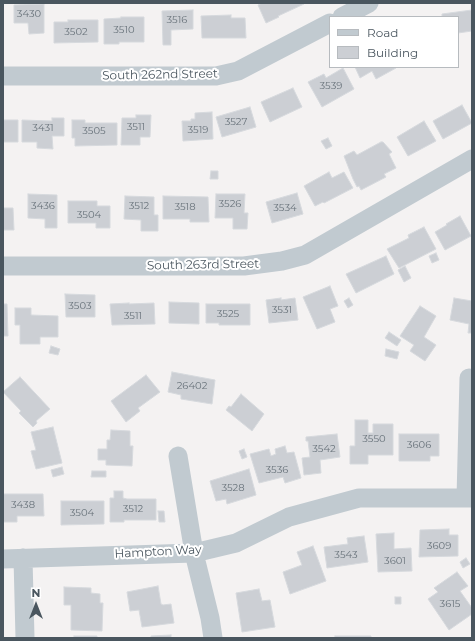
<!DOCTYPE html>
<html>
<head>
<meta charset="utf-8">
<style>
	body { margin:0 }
	#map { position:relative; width:475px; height:641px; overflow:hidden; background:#f4f2f2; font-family:Montserrat,sans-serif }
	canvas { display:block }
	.frame { position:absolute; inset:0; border:4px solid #4a565f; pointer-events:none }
	.legend { position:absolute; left:329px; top:16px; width:130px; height:52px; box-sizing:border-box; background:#fff; border:1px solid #b7bbbf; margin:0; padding:5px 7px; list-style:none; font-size:12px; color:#4a565f }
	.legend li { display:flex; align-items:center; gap:8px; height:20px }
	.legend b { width:20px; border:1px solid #b7bbbf }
	.north { position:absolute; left:16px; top:585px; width:40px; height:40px; -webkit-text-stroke:3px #fff; paint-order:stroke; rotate:0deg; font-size:11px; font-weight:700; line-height:16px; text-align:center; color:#4a565f }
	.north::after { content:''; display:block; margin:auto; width:14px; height:18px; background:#4a565f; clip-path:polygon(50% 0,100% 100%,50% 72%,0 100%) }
</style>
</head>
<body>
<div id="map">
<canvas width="475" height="641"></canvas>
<div class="frame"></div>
<ul class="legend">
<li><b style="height:5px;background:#c1cad0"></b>Road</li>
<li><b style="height:11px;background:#cccfd4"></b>Building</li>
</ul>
<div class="north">N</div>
</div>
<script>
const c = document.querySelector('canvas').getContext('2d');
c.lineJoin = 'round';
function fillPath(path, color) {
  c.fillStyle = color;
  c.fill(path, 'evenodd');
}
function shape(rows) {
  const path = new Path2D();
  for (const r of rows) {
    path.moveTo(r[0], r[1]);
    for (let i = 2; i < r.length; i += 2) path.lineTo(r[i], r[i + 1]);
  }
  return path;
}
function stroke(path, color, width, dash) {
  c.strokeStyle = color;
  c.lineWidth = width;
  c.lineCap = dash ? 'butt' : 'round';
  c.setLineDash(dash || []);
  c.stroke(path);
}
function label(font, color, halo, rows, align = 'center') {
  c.font = font + ' Montserrat,sans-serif';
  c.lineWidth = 4;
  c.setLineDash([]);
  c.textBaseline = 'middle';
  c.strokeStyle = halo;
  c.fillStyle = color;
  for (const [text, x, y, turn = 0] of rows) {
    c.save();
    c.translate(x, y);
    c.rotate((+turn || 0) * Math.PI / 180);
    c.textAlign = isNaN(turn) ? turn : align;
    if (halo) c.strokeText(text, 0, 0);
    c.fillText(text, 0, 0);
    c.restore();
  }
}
const building = shape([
	[262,3,304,3,304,4,278,16,279,17,266,23,258,5,262,3],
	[44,4,44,33,29,34,28,23,14,23,14,5,44,4],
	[193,10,193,29,171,30,171,45,163,45,162,11,193,10],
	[472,10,472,31,458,33,458,17,442,17,442,14,472,10],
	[231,15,231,18,245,18,246,38,202,38,201,16,231,15],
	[121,17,144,17,144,42,119,42,119,44,104,44,104,19,121,18,121,17],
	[68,20,98,20,98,42,54,43,54,22,68,22,68,20],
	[355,67,395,67,396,68,376,79,372,71,360,78,355,67],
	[343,68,354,89,322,107,308,82,324,74,326,78,343,68],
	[293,88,302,107,270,122,261,102,293,88],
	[462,105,472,123,443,139,433,121,462,105],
	[250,107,256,127,222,137,216,117,250,107],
	[212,112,213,139,183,141,182,121,191,121,191,119,195,119,195,113,212,112],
	[136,115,151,115,150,137,140,137,140,145,121,145,122,118,136,118,136,115],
	[52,118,64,118,64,136,52,136,53,149,37,148,37,142,22,142,22,120,52,121,52,118],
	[3,120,18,120,18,142,3,142,3,120],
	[72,120,85,120,85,123,117,123,117,145,75,146,75,138,72,138,72,120],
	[424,121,436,141,408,156,397,137,424,121],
	[328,138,332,146,326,149,321,141,328,138],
	[381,142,383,142,392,152,389,154,396,168,384,174,386,177,361,190,359,186,357,187,353,179,344,156,354,151,357,155,381,142],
	[211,171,218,171,218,179,210,179,211,171],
	[329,172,332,178,344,172,353,188,324,203,323,202,315,206,304,186,329,172],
	[297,193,303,214,272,223,266,202,297,193],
	[28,194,57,195,57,228,45,228,45,219,28,218,28,194],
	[216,194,245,194,244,213,248,213,247,229,233,229,233,218,215,218,216,194],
	[125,196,154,197,154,215,158,215,158,231,141,231,141,220,124,219,125,196],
	[163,196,208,197,209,222,190,222,190,219,163,219,163,196],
	[68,201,97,201,97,206,110,206,110,228,96,228,96,223,68,223,68,201],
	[3,208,13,208,14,230,3,230,3,208],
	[460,216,471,236,445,250,435,232,447,225,446,224,460,216],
	[424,227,436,249,399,268,387,249,409,238,408,235,424,227],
	[436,253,439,260,432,263,429,256,436,253],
	[386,256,394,274,356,293,346,274,386,256],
	[405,266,411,278,404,282,398,270,405,266],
	[330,286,338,306,330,309,335,322,317,329,303,297,330,286],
	[65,294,95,295,95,317,66,317,65,294],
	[281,298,281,300,295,298,298,320,269,323,266,300,281,298],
	[349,298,353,305,348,308,344,301,349,298],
	[454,298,472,301,472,333,468,333,469,324,450,320,454,298],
	[169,302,199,303,199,324,169,323,169,302],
	[129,303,129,304,154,303,155,324,112,325,110,304,129,303],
	[3,304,7,304,8,336,3,336,3,304],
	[206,304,250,304,250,325,219,325,219,323,206,323,206,304],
	[420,306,436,316,424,337,436,345,425,361,410,351,414,345,400,336,420,306],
	[15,308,31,308,31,315,58,316,58,337,40,337,40,344,20,344,20,325,15,325,15,308],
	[389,332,401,340,397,346,385,338,389,332],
	[51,346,60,349,58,355,49,353,51,346],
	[386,349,399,352,397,359,385,356,386,349],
	[172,372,215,380,212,404,181,399,181,395,168,392,172,372],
	[146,375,160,392,138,408,140,411,126,422,111,401,146,375],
	[20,377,50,409,36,421,37,423,33,427,19,413,21,411,3,392,20,377],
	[241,394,264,414,252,431,226,410,229,406,231,407,241,394],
	[355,420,368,420,368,433,373,433,373,424,393,424,393,455,368,455,368,464,350,464,350,446,355,446,355,420],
	[53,427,62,463,36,469,31,451,36,450,31,432,53,427],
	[111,430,130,431,130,446,133,446,132,466,106,465,106,460,98,460,98,449,107,449,107,440,110,440,111,430],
	[337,434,340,457,320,460,321,473,304,475,302,458,310,457,308,441,306,441,306,437,337,434],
	[399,434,439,434,439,456,430,456,430,461,399,461,399,434],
	[285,446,287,453,294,452,301,478,285,483,283,477,259,483,250,454,269,449,271,456,276,454,275,449,285,446],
	[244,449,247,457,242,459,239,451,244,449],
	[62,467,64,474,53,477,51,470,62,467],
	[249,469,256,495,227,504,226,499,216,501,210,481,249,469],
	[92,471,106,471,106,477,91,477,92,471],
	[114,491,123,491,123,498,127,499,156,499,156,520,124,520,124,522,110,522,110,498,114,498,114,491],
	[3,494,43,494,44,516,17,516,17,522,3,522,3,494],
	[61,501,104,501,104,524,61,525,61,501],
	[158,511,164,511,165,522,159,522,158,511],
	[449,529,449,535,458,535,458,556,419,557,420,530,449,529],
	[394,533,394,549,411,548,412,571,378,572,376,534,394,533],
	[364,536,368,562,327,568,324,547,348,544,347,538,364,536],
	[313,546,326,581,290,594,283,572,302,565,297,552,313,546],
	[466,558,470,564,463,568,460,562,466,558],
	[457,572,468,586,460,591,472,608,472,614,449,630,428,599,438,592,434,588,457,572],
	[158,586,161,604,163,605,171,604,174,623,142,627,139,610,130,611,127,592,158,586],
	[64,587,91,588,91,593,100,594,100,603,103,603,102,631,71,630,71,605,64,605,64,587],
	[259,589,262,601,270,600,275,627,242,632,236,593,259,589],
	[395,597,401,597,401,604,395,604,395,597],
	[171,635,171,638,151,638,151,636,171,635],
	[74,636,97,636,97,638,74,638,74,636],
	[335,636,371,636,371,638,335,638,335,636]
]);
fillPath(building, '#cccfd4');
stroke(building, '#d6d9dd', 1);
stroke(shape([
	[342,17,369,3],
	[3,76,216,76,238,71,330,23],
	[3,266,244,266,282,261,305,255,472,159],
	[178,456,194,553,210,618,213,638],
	[466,498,469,378],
	[23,558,25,638],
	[3,559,194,553,236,543,289,517,359,498,472,498]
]), '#c1cad0', 19);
label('10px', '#6a747c', null, [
	["3430",29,14],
	["3516",177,20],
	["3510",124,30],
	["3502",76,32],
	["3539",331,86],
	["3527",236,122],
	["3511",136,127],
	["3431",43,128],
	["3519",198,130],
	["3505",94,131],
	["3526",230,204],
	["3436",43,206],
	["3512",139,206],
	["3518",185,207],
	["3534",285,208],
	["3504",89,215],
	["3503",80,306],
	["3531",282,310],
	["3525",228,314],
	["3511",133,316],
	["26402",192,386],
	["3550",374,439],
	["3606",419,445],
	["3542",324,449],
	["3536",277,470],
	["3528",233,488],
	["3438",23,505],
	["3512",133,509],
	["3504",82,513],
	["3609",439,546],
	["3543",346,555],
	["3601",395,561],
	["3615",450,604]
]);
label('12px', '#4a565f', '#fff', [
	["South 262nd Street",160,75,-1],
	["South 263rd Street",203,265,-1],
	["Hampton Way",158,552,-3]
]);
</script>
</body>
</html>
